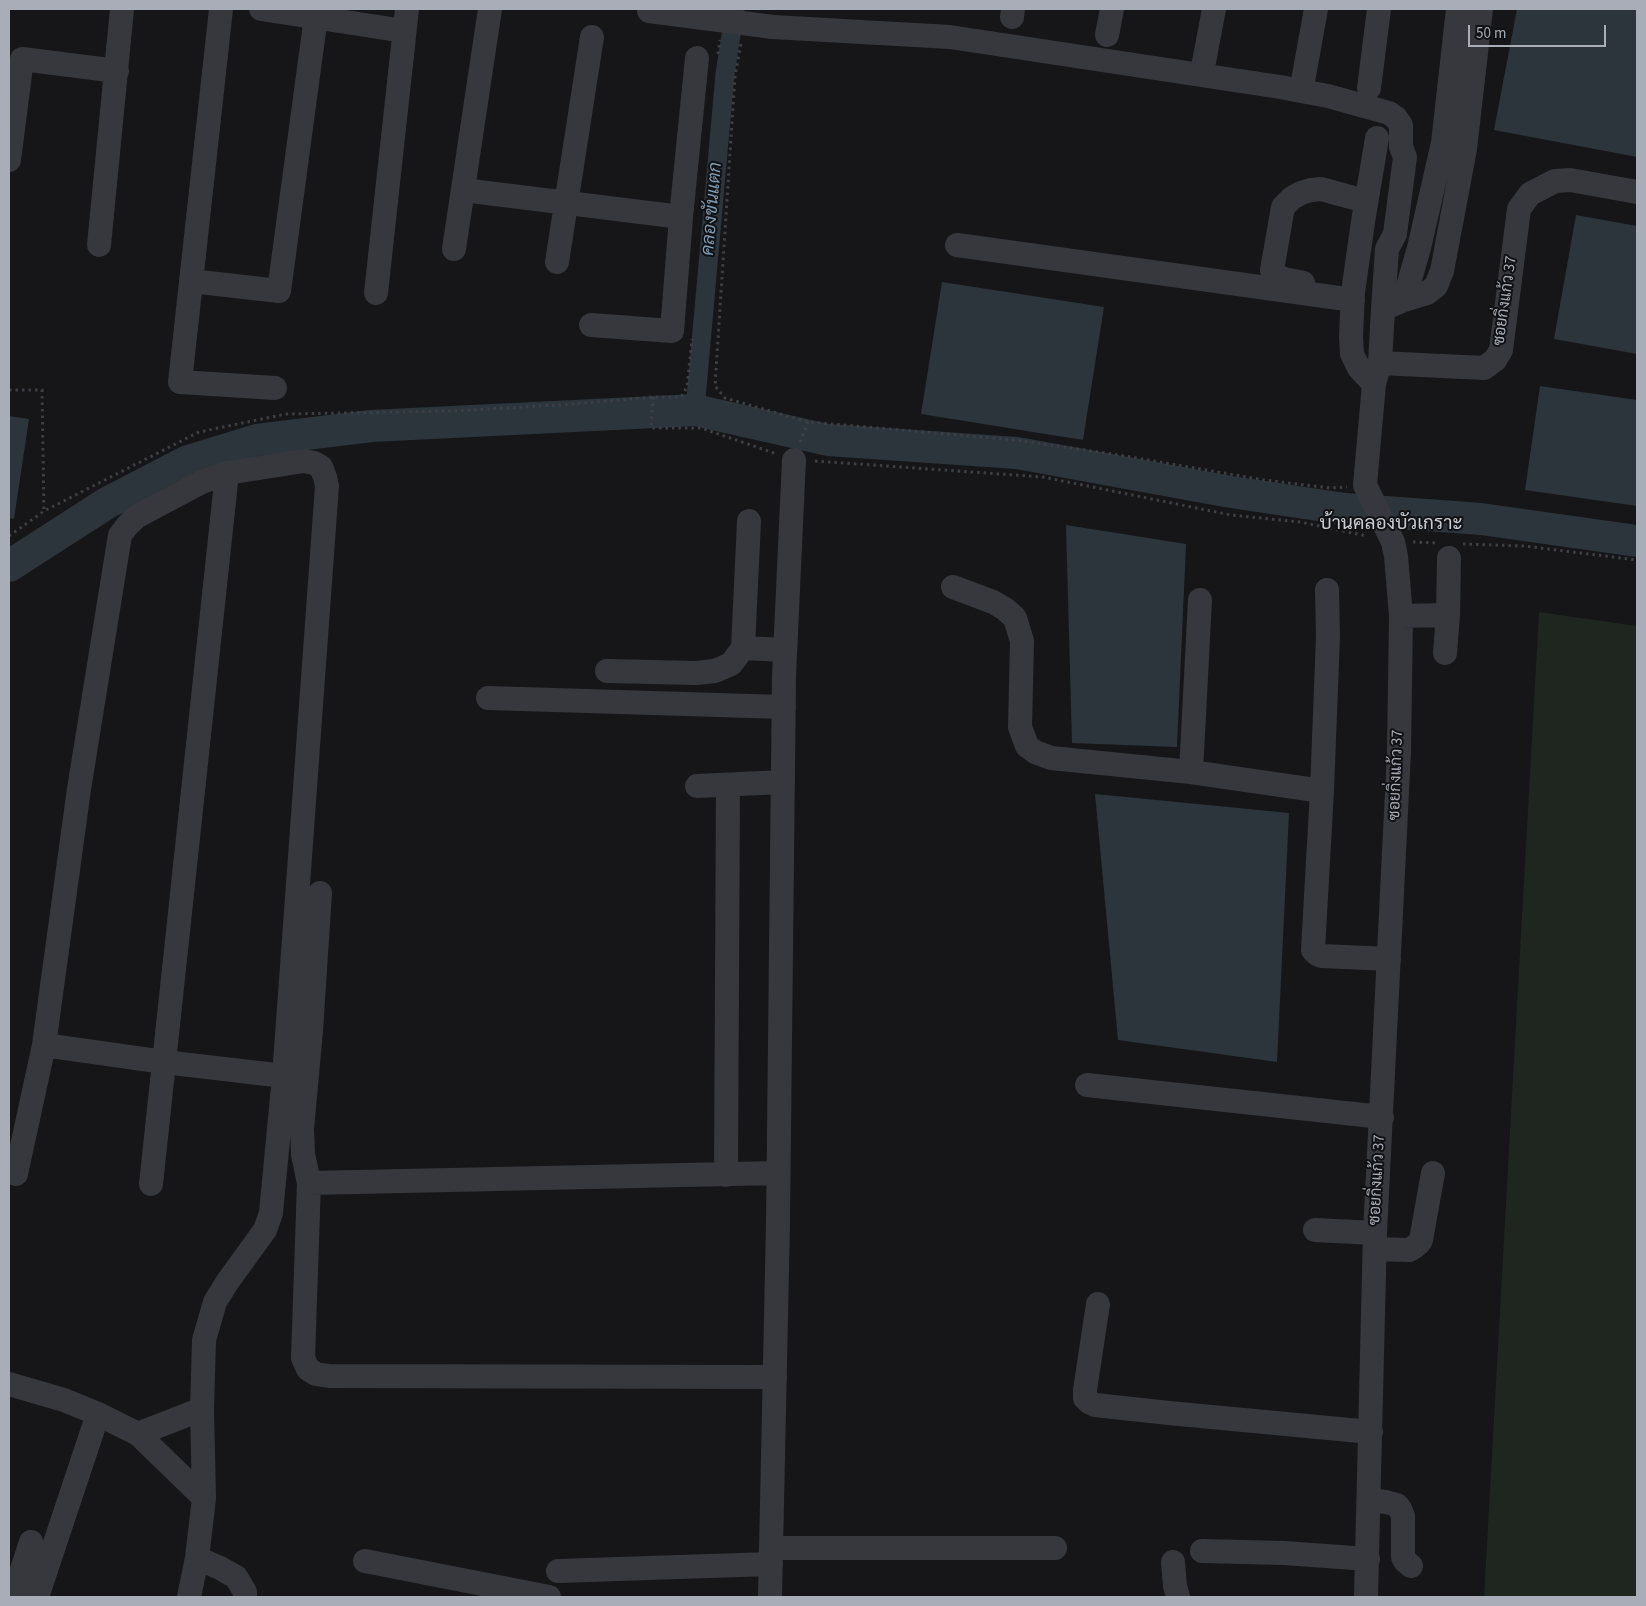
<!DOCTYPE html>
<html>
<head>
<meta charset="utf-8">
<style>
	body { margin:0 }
	#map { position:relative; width:1646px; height:1606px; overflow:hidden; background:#161618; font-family:"Source Sans 3",sans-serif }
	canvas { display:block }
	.frame { position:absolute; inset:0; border:10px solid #a8adb8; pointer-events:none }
	.scale { position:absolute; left:1468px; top:25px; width:138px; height:22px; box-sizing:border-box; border:2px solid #a8adb8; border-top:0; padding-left:6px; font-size:15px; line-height:18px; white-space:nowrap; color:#a8adb8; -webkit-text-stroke:4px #111113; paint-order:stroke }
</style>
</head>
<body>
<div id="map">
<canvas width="1646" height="1606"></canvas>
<div class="frame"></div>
<div class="scale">50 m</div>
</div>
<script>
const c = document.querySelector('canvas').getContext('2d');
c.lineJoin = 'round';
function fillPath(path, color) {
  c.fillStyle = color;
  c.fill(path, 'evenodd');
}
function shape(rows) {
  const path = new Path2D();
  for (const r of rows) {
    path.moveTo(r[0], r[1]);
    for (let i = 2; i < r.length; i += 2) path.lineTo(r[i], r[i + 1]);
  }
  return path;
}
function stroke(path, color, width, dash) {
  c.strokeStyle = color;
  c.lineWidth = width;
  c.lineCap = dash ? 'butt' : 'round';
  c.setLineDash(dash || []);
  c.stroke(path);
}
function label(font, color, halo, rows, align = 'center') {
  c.font = font + ' "Source Sans 3",Sarabun,sans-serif';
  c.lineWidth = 4;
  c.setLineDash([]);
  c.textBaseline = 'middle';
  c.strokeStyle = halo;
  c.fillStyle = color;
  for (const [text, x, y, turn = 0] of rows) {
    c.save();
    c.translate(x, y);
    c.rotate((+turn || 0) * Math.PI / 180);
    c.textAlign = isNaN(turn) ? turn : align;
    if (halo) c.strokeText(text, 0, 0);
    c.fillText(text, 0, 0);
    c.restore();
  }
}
fillPath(shape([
	[1539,612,1637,626,1637,1597,1484,1597]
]), '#1e261f');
fillPath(shape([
	[1517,9,1637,9,1637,157,1494,130],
	[1576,215,1637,226,1637,354,1554,339],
	[942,282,1104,307,1083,440,921,414],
	[1540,386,1637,400,1637,506,1525,490],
	[9,416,29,419,14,519,9,518],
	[1066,525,1186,544,1177,747,1072,743],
	[1095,794,1289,813,1277,1062,1118,1040]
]), '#2c353c');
stroke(shape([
	[695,410,725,74,735,9]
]), '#2c353c', 19);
stroke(shape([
	[9,566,107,503,188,461,257,440,371,426,695,410,828,440,1017,453,1231,492,1345,509,1481,519,1637,541]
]), '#2c353c', 32);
stroke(shape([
	[741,44,735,76,715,386,725,398,808,422,1016,440,1119,455,1264,480,1331,488,1347,487],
	[718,54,720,40],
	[9,390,42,390,44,511],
	[653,397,651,428,701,428,777,454],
	[800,442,808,422],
	[815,461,1043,477,1231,515,1300,522,1367,536],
	[9,536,44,511,199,432,286,414,454,411,573,404,653,397,681,397,687,387,692,339],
	[1413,542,1436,543],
	[1463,544,1524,546,1637,560]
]), '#3d3f44', 3, [2.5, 4]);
stroke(shape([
	[221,9,180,382,275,388],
	[261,9,404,31],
	[1012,17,1013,9],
	[773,27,950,37,1280,87,1328,96,1389,113,1396,118,1401,125,1401,147,1405,157,1395,234,1387,249,1383,309],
	[1107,35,1112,9],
	[1204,62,1214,9],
	[1303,81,1316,9],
	[1369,88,1379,9],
	[9,160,22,59,117,71],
	[463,190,681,217],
	[99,245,122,9],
	[957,245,1353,300],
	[454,249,490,9],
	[557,262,592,37],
	[191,281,279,291,317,9],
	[1303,283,1280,278,1272,270,1283,207,1292,198,1301,193,1311,190,1321,189,1365,201],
	[376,293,407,9],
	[1404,300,1419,248,1443,143,1458,9],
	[591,325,672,331,681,217,697,58],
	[1380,363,1383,309,1404,300,1427,293,1436,286,1442,271,1465,149,1481,9],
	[1374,384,1359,368,1352,354,1351,337,1353,292,1363,222,1377,138],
	[953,587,993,602,1005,609,1015,618,1022,641,1020,727,1027,746,1035,752,1051,758,1191,772,1322,791],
	[1327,590,1328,636,1322,791,1313,950,1317,954,1322,956,1389,959],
	[1401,616,1448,615],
	[743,648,749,521],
	[1445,653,1448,615,1449,558],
	[607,671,696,673,715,671,731,664,743,648,785,650],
	[488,698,784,707],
	[1191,772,1200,600],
	[697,786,783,782],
	[320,893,311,1031,302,1129,303,1154,309,1183,303,1358,308,1369,316,1374,329,1376,775,1377],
	[44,1045,164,1062,284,1076],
	[1087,1085,1382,1117],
	[16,1174,44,1045,79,789,120,535,127,526,136,517,202,482,227,473,304,461,314,463,321,467,325,477,327,486,284,1076,271,1213,265,1230,228,1281,215,1302,204,1340,202,1409,204,1498,197,1558,189,1597],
	[726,1175,728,785],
	[309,1183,778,1173],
	[151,1184,227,473],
	[1315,1230,1375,1233],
	[1375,1249,1409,1250,1413,1248,1419,1243,1421,1240,1433,1173],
	[1098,1304,1085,1390,1085,1398,1089,1402,1095,1405,1169,1413,1371,1432],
	[9,1384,64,1400,98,1414,138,1434,204,1498],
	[138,1434,202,1409],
	[1369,1500,1386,1502,1397,1505,1400,1509,1403,1516,1403,1557,1405,1561,1411,1566],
	[771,1548,1055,1548],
	[1202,1551,1284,1553,1368,1559],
	[197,1558,220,1568,236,1577,245,1592,245,1597],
	[365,1561,549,1597],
	[1173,1562,1175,1586,1178,1597],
	[558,1571,771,1564],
	[13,1597,31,1542],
	[37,1597,98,1414],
	[770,1597,778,1223,784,676,794,460],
	[1366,1597,1375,1233,1399,752,1401,616,1396,556,1393,542,1365,485,1374,384,1380,363,1484,368,1495,360,1501,350,1519,209,1530,194,1555,181,1570,180,1637,192]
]), '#37383d', 24);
stroke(shape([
	[649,11,773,27]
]), '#37383d', 24);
label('16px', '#a8adb8', '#111113', [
	["ซอยกิ่งแก้ว 37",1506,301,-82],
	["ซอยกิ่งแก้ว 37",1397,775,-88],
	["ซอยกิ่งแก้ว 37",1378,1180,-87]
]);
label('italic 18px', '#7f9bb3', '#111113', [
	["คลองขันแตก",713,209,-85]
]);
label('19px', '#c9ccd4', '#111113', [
	["บ้านคลองบัวเกราะ",1391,525]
]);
</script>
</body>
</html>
